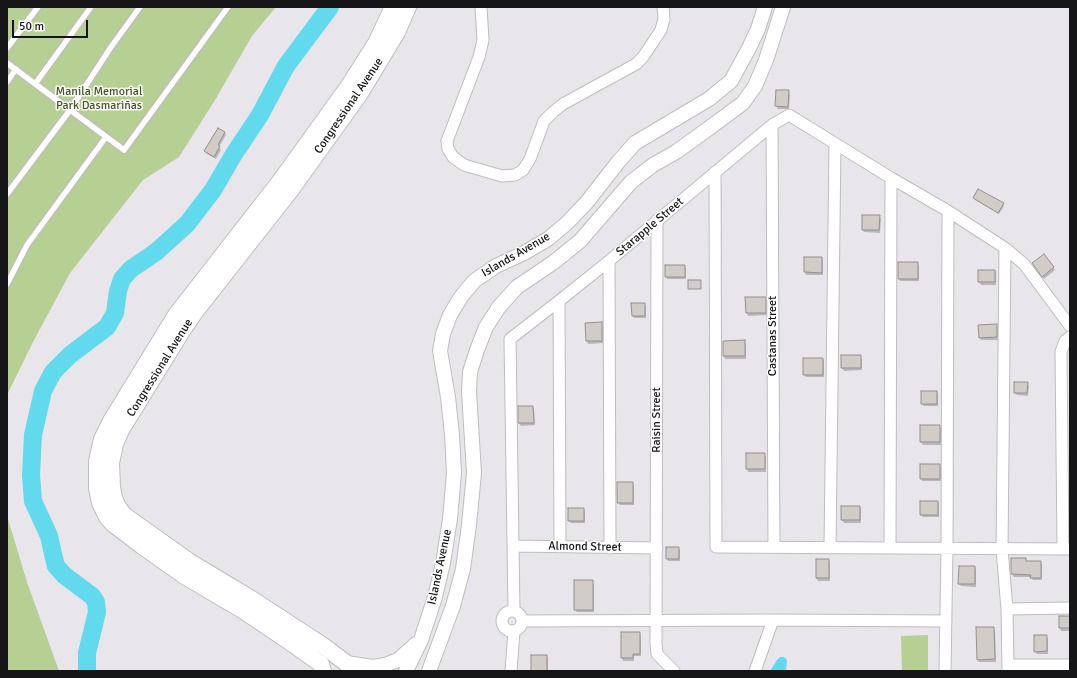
<!DOCTYPE html>
<html>
<head>
<meta charset="utf-8">
<style>
	body { margin:0 }
	#map { position:relative; width:1077px; height:678px; overflow:hidden; background:#e8e5eb; font-family:Signika,sans-serif }
	canvas { display:block }
	.frame { position:absolute; inset:0; border:8px solid #161618; pointer-events:none }
	.scale { position:absolute; left:12px; top:20px; width:76px; height:18px; box-sizing:border-box; border:2px solid #161618; border-top:0; padding-left:5px; font-size:12px; line-height:14px; white-space:nowrap; color:#161618; -webkit-text-stroke:3px #fff; paint-order:stroke }
</style>
</head>
<body>
<div id="map">
<canvas width="1077" height="678"></canvas>
<div class="frame"></div>
<div class="scale">50 m</div>
</div>
<script>
const c = document.querySelector('canvas').getContext('2d');
c.lineJoin = 'round';
function fillPath(path, color) {
  c.fillStyle = color;
  c.fill(path, 'evenodd');
}
function shape(rows) {
  const path = new Path2D();
  for (const r of rows) {
    if (r.length === 3) {
      path.moveTo(r[0] + r[2], r[1]);
      path.arc(r[0], r[1], r[2], 0, 2 * Math.PI);
      continue;
    }
    path.moveTo(r[0], r[1]);
    for (let i = 2; i < r.length; i += 2) path.lineTo(r[i], r[i + 1]);
  }
  return path;
}
function stroke(path, color, width, dash) {
  c.strokeStyle = color;
  c.lineWidth = width;
  c.lineCap = dash ? 'butt' : 'round';
  c.setLineDash(dash || []);
  c.stroke(path);
}
function label(font, color, halo, rows, align = 'center') {
  c.font = font + ' Signika,sans-serif';
  c.lineWidth = 3;
  c.setLineDash([]);
  c.textBaseline = 'middle';
  c.strokeStyle = halo;
  c.fillStyle = color;
  for (const [text, x, y, turn = 0] of rows) {
    c.save();
    c.translate(x, y);
    c.rotate((+turn || 0) * Math.PI / 180);
    c.textAlign = isNaN(turn) ? turn : align;
    if (halo) c.strokeText(text, 0, 0);
    c.fillText(text, 0, 0);
    c.restore();
  }
}
fillPath(shape([
	[7,7,276,7,252,36,215,100,179,157,143,180,70,273,33,342,7,395],
	[7,516,28,585,59,671,7,671],
	[928,635,928,671,902,671,901,636]
]), '#b6cf93');
fillPath(shape([
	[780,657,784,657,787,660,786,671,770,671,777,660]
]), '#61daee');
fillPath(shape([
	[788,91,790,94,789,109,778,109,776,106],
	[225,132,226,135,219,147,221,150,216,159,207,154,205,151],
	[974,198,1003,204,1004,206,999,214,975,200],
	[879,216,881,219,880,233,864,232,863,230],
	[805,258,822,258,823,261,823,275,806,275,805,272],
	[917,263,919,266,919,281,900,281,899,278],
	[684,266,686,269,686,279,667,279,666,276],
	[1035,266,1053,267,1055,270,1044,279],
	[979,271,995,271,996,273,996,285,981,285,979,282],
	[765,298,767,300,767,315,748,316,747,313],
	[644,304,646,306,646,318,634,318,633,316],
	[602,323,603,326,603,343,588,344,587,341,586,324],
	[997,325,998,328,998,340,981,340,980,337],
	[724,342,744,342,746,344,746,359,725,359,724,356],
	[860,356,862,359,862,370,844,371,842,368],
	[822,358,824,361,824,377,806,377,804,374],
	[1027,383,1029,386,1028,396,1017,395,1015,393],
	[937,392,938,394,938,406,924,406,922,404],
	[519,407,533,407,534,409,535,425,521,426,519,423],
	[921,426,940,426,941,429,941,445,923,445,921,442],
	[747,454,764,454,766,457,766,472,748,472,747,469],
	[940,465,941,467,941,481,922,481,921,478],
	[633,483,634,486,634,505,620,505,618,502],
	[937,502,939,504,939,517,923,517,921,515],
	[860,507,861,509,861,523,844,523,842,520],
	[584,509,585,512,585,523,571,523,569,521],
	[679,548,680,551,680,561,668,561,667,558],
	[1012,559,1025,559,1027,562,1041,562,1042,565,1042,580,1033,580,1031,577,1014,577,1012,574],
	[816,560,829,560,830,563,830,581,818,581,816,578],
	[975,567,976,570,976,587,961,586,959,584],
	[592,582,594,584,594,612,577,612,575,610],
	[1060,617,1070,617,1070,631,1061,631,1060,628],
	[993,628,995,631,996,662,979,662,978,659],
	[622,633,639,633,641,636,641,656,634,656,634,661,623,661,622,658],
	[1046,636,1048,639,1048,654,1037,654,1035,651],
	[546,656,548,658,548,671,532,671]
]), '#0003');
stroke(shape([
	[87,671,87,653,97,612,96,602,92,596,64,575,56,566,53,554,49,536,33,501,31,475,33,435,43,391,53,372,70,355,107,327,115,313,118,291,122,279,131,269,156,252,187,224,213,190,234,154,260,115,286,66,330,7]
]), '#61daee', 18);
const building = shape([
	[776,90,789,90,788,107,775,106,776,90],
	[218,128,225,132,218,145,220,146,214,157,204,151,218,128],
	[978,189,1004,203,998,213,973,198,978,189],
	[862,215,880,215,879,230,862,230,862,215],
	[1044,254,1054,267,1042,277,1032,263,1044,254],
	[804,257,822,257,822,273,804,272,804,257],
	[898,262,918,262,918,279,898,279,898,262],
	[665,265,685,265,685,277,665,277,665,265],
	[978,270,995,270,995,282,978,282,978,270],
	[688,280,701,280,701,289,688,289,688,280],
	[745,297,766,297,766,313,746,313,745,297],
	[631,303,645,303,645,316,632,316,631,303],
	[602,322,602,341,586,341,585,323,602,322],
	[997,324,997,337,979,338,978,325,997,324],
	[745,340,745,356,723,356,723,341,745,340],
	[841,355,861,355,861,368,841,368,841,355],
	[803,358,823,358,823,375,803,375,803,358],
	[1014,382,1028,382,1027,393,1014,393,1014,382],
	[921,391,937,391,937,404,921,404,921,391],
	[518,406,533,406,534,423,518,423,518,406],
	[920,425,940,425,940,442,920,442,920,425],
	[746,453,765,453,765,469,746,469,746,453],
	[920,464,940,464,940,479,920,479,920,464],
	[617,482,633,482,633,503,617,503,617,482],
	[920,501,938,501,938,515,920,515,920,501],
	[841,506,860,506,860,520,841,520,841,506],
	[568,508,584,508,584,521,568,521,568,508],
	[666,547,679,547,679,559,666,559,666,547],
	[1011,558,1026,558,1026,561,1041,561,1041,578,1030,578,1031,575,1011,574,1011,558],
	[816,559,829,559,829,578,816,578,816,559],
	[959,566,975,566,975,584,958,584,959,566],
	[574,580,593,580,593,610,574,610,574,580],
	[1059,616,1070,616,1070,628,1059,628,1059,616],
	[976,627,994,627,995,659,977,660,976,627],
	[621,632,640,632,640,654,633,654,633,658,621,658,621,632],
	[1034,635,1047,635,1047,651,1034,652,1034,635],
	[531,655,547,655,547,671,531,671,531,655]
]);
fillPath(building, '#d2ccc8');
stroke(building, '#96908d', 1);
const service = shape([
	[7,48,38,7],
	[7,63,124,150,228,7],
	[7,82,16,69],
	[35,84,91,7],
	[7,194,70,110,111,47,140,7],
	[7,284,27,245,106,137]
]);
const minor = shape([
	[481,7,483,40,479,57,447,141,448,149,453,157,464,165,502,176,515,175,523,170,530,159,544,121,553,112,563,104,636,64,643,57,661,30,664,19,663,7],
	[772,125,774,547],
	[715,172,716,547,1070,549],
	[657,220,656,643,657,654,674,671],
	[1005,248,1002,549,1007,609,1008,671],
	[609,261,610,548],
	[559,301,560,547],
	[513,546,657,548],
	[830,548,835,144],
	[890,548,891,178],
	[1063,549,1061,352,1065,341,1070,337],
	[1007,609,1070,608],
	[512,621,10],
	[514,611,510,339,559,301,609,261,772,125,789,115,891,178,948,211,1005,248,1024,264,1070,326],
	[522,621,773,620,946,621],
	[1008,666,1011,665,1070,665],
	[511,671,514,631],
	[755,671,773,620],
	[945,671,947,548,948,211]
]);
const tertiary = shape([
	[346,663,373,667,385,665,398,660,416,644],
	[406,671,421,640,435,597,443,563,450,519,454,473,452,435,448,397,440,351,443,334,450,315,461,297,474,281,496,266,524,253,548,239,567,223,587,202,619,161,635,143,709,99,731,81,748,50,758,29,765,7],
	[429,671,453,606,463,569,469,525,474,473,469,392,470,372,477,350,486,327,499,307,517,287,554,262,580,241,631,182,653,165,676,152,712,126,743,103,755,86,766,60,783,7]
]);
const secondary = shape([
	[323,671,321,664,284,638,244,611,183,575,142,546,113,524,107,517,100,503,97,488,97,461,102,439,111,421,176,315,281,180,348,87,376,43,393,7],
	[352,671,346,663,325,647,250,598,190,562,124,515,118,507,114,498,112,487,111,463,115,444,121,430,182,331,195,312,290,191,359,95,397,32,408,7]
]);
stroke(service, '#bfbcc2', 8);
stroke(minor, '#bfbcc2', 13);
stroke(tertiary, '#bfbcc2', 16);
stroke(secondary, '#bfbcc2', 18);
stroke(service, '#fff', 5.5);
stroke(minor, '#fff', 11);
stroke(tertiary, '#fff', 14);
stroke(secondary, '#fff', 16);
label('12px', '#3f541c', '#fff', [
	["Manila Memorial",99,92],
	["Park Dasmariñas",99,106]
]);
label('12px', '#161618', '#fff', [
	["Congressional Avenue",349,106,-56],
	["Starapple Street",650,227,-40],
	["Islands Avenue",516,255,-30],
	["Castanas Street",773,336,-90],
	["Congressional Avenue",160,368,-58],
	["Raisin Street",657,420,-90],
	["Almond Street",585,547,1],
	["Islands Avenue",440,567,-78]
]);
</script>
</body>
</html>
